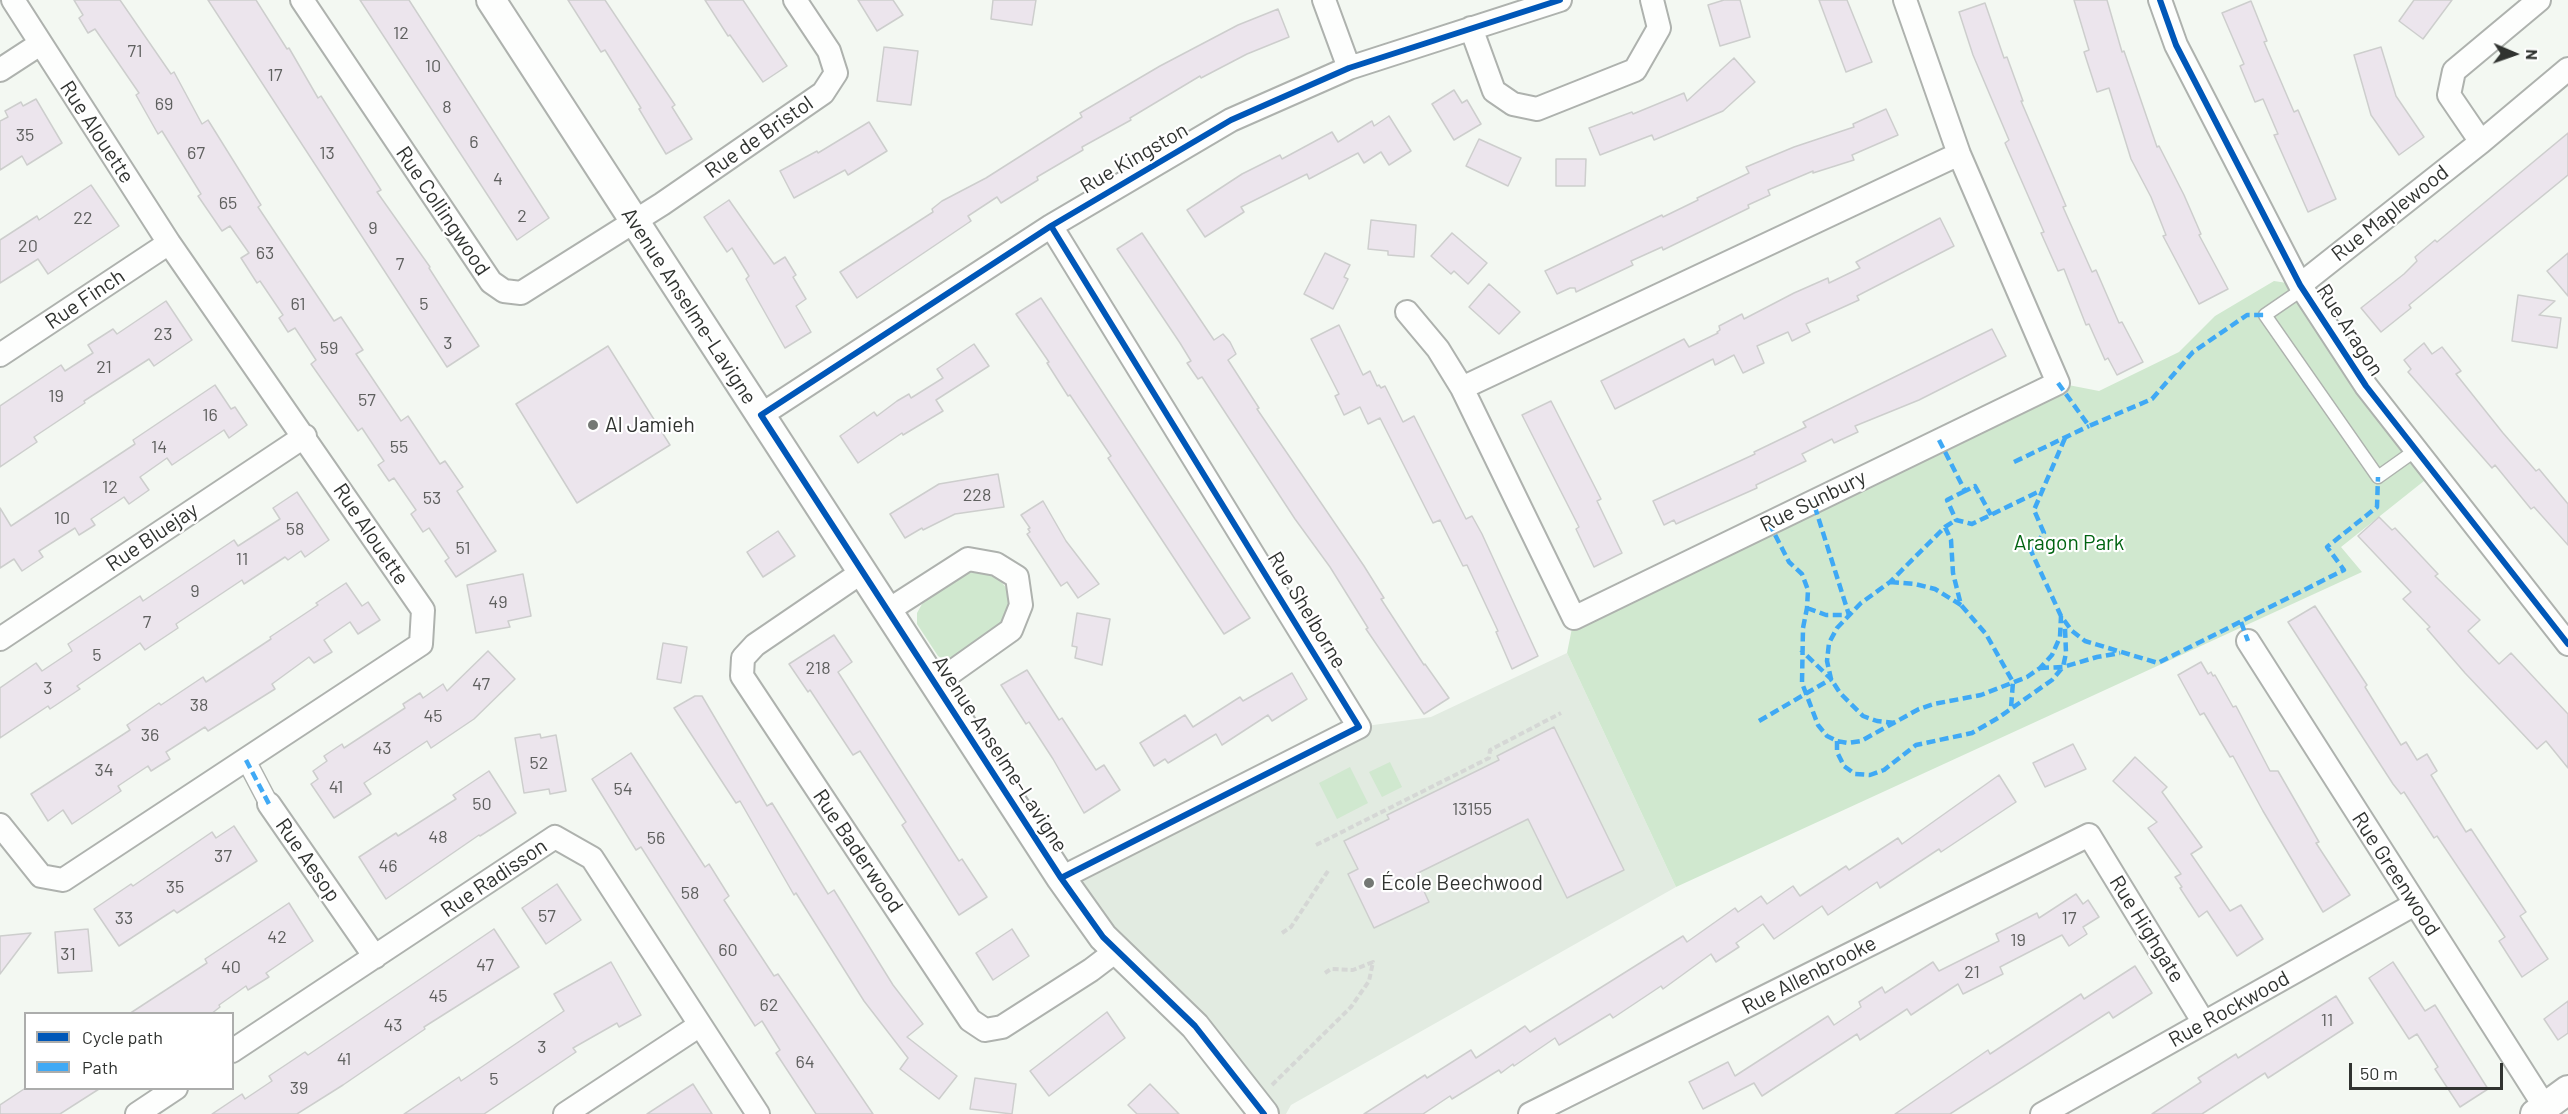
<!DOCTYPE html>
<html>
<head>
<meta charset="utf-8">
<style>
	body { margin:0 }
	#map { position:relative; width:2568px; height:1114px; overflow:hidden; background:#f3f8f2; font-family:Barlow,sans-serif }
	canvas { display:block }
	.legend { position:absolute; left:24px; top:1012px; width:210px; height:78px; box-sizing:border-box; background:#fff; border:2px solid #acadac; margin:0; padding:8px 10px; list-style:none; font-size:18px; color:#303330 }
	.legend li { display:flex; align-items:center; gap:12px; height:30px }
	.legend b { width:30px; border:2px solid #acadac }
	.north { position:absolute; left:2484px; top:24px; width:60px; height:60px; -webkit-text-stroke:4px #fff; paint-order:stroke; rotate:92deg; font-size:16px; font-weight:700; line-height:24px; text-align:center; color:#303330 }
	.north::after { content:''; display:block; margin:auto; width:21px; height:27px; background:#303330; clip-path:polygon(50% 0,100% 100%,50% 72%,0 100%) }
	.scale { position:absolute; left:2349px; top:1063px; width:154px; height:27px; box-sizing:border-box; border:3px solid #303330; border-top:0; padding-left:8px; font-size:18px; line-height:21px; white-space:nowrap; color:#303330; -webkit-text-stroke:4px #fff; paint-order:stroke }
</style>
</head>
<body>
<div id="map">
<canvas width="2568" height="1114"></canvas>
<ul class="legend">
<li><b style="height:8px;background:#0057b8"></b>Cycle path</li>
<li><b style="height:8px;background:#3fa9f5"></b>Path</li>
</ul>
<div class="north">N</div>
<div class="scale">50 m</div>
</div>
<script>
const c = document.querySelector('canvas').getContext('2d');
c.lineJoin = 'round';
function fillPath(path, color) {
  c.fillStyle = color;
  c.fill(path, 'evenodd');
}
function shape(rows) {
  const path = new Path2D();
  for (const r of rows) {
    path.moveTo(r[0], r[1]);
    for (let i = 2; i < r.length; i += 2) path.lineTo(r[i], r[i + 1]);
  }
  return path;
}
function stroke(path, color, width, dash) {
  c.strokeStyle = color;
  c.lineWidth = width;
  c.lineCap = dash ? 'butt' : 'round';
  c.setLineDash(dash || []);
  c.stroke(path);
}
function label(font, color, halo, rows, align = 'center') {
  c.font = font + ' Barlow,sans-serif';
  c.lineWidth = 4.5;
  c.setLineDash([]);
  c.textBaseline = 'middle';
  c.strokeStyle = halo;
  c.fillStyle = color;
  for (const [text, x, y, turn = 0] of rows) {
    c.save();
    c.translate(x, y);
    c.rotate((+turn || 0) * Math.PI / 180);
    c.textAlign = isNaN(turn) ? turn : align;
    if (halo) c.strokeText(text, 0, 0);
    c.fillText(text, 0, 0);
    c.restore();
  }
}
fillPath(shape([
	[1567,653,1676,887,1291,1105,1286,1114,1264,1114,1061,878,1359,727,1431,717]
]), '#e2ebe1');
fillPath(shape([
	[2274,281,2300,285,2434,473,2341,547,2362,572,1676,887,1567,653,1574,618,2058,383,2099,391,2179,352,2215,316],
	[975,568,988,571,1001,581,1009,592,1009,609,1003,624,955,659,946,661,938,656,917,624,917,613,922,604,965,571],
	[1390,762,1402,787,1382,797,1369,772],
	[1350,767,1368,803,1337,819,1319,783]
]), '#d0e8cf');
const building = shape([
	[74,0,120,0,171,74,174,72,202,124,208,120,261,205,258,207,334,321,341,317,363,350,356,354,401,421,408,416,440,464,445,461,463,487,457,491,496,551,456,577,445,561,449,558,429,528,423,532,411,514,416,510,394,478,389,481,378,465,384,461,362,428,358,431,311,364,316,360,295,328,288,332,279,318,283,315,260,281,257,283,241,258,249,253,230,226,222,231,198,196,201,194,162,131,158,134,136,95,139,93,95,29,88,33,79,18,83,15,74,0],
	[208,0,256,0,287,49,289,48,318,98,321,96,381,190,377,192,430,267,429,268,479,346,447,367,208,0],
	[360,0,409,0,549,218,517,240,360,0],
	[568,0,605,0,675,105,672,107,692,139,666,154,639,109,641,108,605,50,601,52,568,0],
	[705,0,743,0,787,66,763,82,730,35,728,36,705,0],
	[858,0,893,0,903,15,877,31,858,0],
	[993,0,1036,0,1032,25,991,19,993,0],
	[1724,0,1740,0,1750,37,1720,46,1708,5,1724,0],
	[1819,0,1847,0,1872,62,1846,72,1819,0],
	[2074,0,2107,0,2122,52,2124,51,2157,147,2159,146,2184,195,2201,234,2199,235,2228,289,2199,304,2163,236,2166,235,2151,197,2131,159,2109,88,2097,92,2084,52,2089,50,2074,0],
	[2414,0,2452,0,2423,39,2399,21,2414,0],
	[2251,1,2267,41,2264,42,2294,112,2298,110,2336,199,2308,212,2274,135,2278,134,2263,99,2255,102,2240,66,2244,64,2222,13,2251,1],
	[1985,3,2004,58,2007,57,2023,101,2021,101,2066,206,2063,207,2092,272,2096,270,2119,323,2122,322,2143,362,2117,375,2108,358,2105,360,2089,324,2086,325,2064,269,2058,271,2041,233,2044,232,2005,143,2009,140,1973,55,1959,12,1985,3],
	[1278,9,1289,37,1247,54,1201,78,1200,76,1130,118,1131,120,1082,147,1083,150,1037,177,1038,180,1001,203,997,197,968,216,971,221,857,298,840,272,933,212,932,209,942,201,986,178,1082,117,1080,113,1160,66,1238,25,1278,9],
	[884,47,918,51,911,105,877,101,884,47],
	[2381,47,2396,96,2424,137,2399,155,2371,115,2354,55,2381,47],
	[1734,58,1755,82,1723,111,1654,140,1652,135,1600,155,1589,128,1632,112,1633,114,1684,93,1687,101,1734,58],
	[1454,90,1462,103,1467,100,1481,124,1454,140,1432,104,1454,90],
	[36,99,62,143,27,165,22,156,0,170,0,121,8,117,5,111,21,102,23,106,36,99],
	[1886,109,1898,135,1852,155,1854,160,1813,173,1813,171,1768,190,1770,195,1748,205,1749,208,1663,250,1662,247,1631,261,1633,265,1576,292,1575,288,1570,288,1557,294,1545,271,1662,215,1663,217,1698,200,1697,198,1749,173,1746,167,1794,147,1854,127,1853,124,1886,109],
	[1389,116,1411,151,1389,165,1381,152,1364,163,1358,153,1309,179,1307,174,1241,207,1244,212,1205,237,1187,210,1242,174,1280,155,1282,159,1332,132,1338,142,1372,121,1374,126,1389,116],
	[869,122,887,151,848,175,845,170,794,198,780,171,817,151,818,153,869,122],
	[2568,133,2568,175,2409,305,2411,308,2381,332,2361,308,2404,274,2417,261,2415,257,2435,240,2437,242,2568,133],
	[1479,139,1521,158,1508,186,1466,166,1479,139],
	[1556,159,1586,159,1585,186,1556,186,1556,159],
	[91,185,119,226,48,274,38,259,0,283,0,240,37,216,39,220,91,185],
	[729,200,774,264,785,257,796,275,793,277,806,299,796,306,811,332,785,348,746,279,749,276,732,248,727,252,704,217,729,200],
	[1940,218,1954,246,1857,296,1859,300,1806,324,1810,332,1792,341,1788,332,1757,346,1764,363,1743,373,1734,355,1715,365,1713,359,1615,409,1601,381,1684,339,1689,347,1718,333,1717,332,1720,330,1719,326,1742,314,1744,319,1794,293,1828,278,1829,283,1860,268,1856,262,1940,218],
	[1371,220,1416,225,1414,257,1388,255,1388,251,1368,249,1371,220],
	[1142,233,1214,340,1223,334,1230,342,1236,354,1228,360,1259,408,1257,409,1364,566,1384,598,1381,599,1424,665,1425,664,1449,698,1424,714,1366,629,1368,628,1330,567,1295,519,1202,377,1198,379,1187,363,1191,361,1180,343,1117,249,1142,233],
	[1452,233,1487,263,1468,284,1454,271,1451,274,1431,256,1452,233],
	[1325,253,1350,265,1344,277,1348,279,1333,309,1304,294,1325,253],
	[2568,253,2568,296,2547,271,2568,253],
	[1489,284,1520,312,1499,334,1469,307,1489,284],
	[2518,295,2555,301,2539,315,2561,318,2557,348,2512,341,2518,295],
	[1041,298,1250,618,1224,634,1108,458,1111,456,1070,395,1068,396,1047,363,1049,362,1016,314,1041,298],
	[166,301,192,340,154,366,149,359,84,401,85,403,34,437,37,442,0,467,0,406,61,365,65,371,93,353,88,345,113,329,117,334,166,301],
	[1339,325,1363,375,1370,371,1377,386,1379,385,1381,388,1385,386,1403,422,1414,416,1466,519,1472,516,1482,534,1538,656,1512,669,1496,632,1498,631,1467,565,1463,566,1440,520,1433,523,1380,418,1368,424,1360,407,1344,415,1335,396,1339,394,1311,339,1339,325],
	[1992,329,2006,356,1919,400,1855,426,1858,432,1834,443,1832,439,1802,454,1806,461,1756,485,1757,488,1676,524,1674,520,1664,525,1653,501,1755,454,1754,452,1806,427,1803,422,1992,329],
	[2424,343,2432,354,2442,347,2461,371,2456,374,2503,433,2536,471,2539,469,2568,504,2568,545,2534,507,2531,509,2495,465,2492,468,2408,372,2411,369,2404,360,2424,343],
	[974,344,989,366,936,400,943,411,903,435,902,433,858,463,840,436,874,412,877,416,897,401,909,394,911,398,943,378,937,369,974,344],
	[608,346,670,445,577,503,516,404,608,346],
	[215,385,231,409,235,407,247,425,229,438,224,430,172,465,167,458,140,477,149,490,129,504,124,497,91,519,95,525,79,535,75,528,39,551,43,557,22,571,14,559,0,568,0,508,11,526,135,444,133,440,215,385],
	[1551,401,1601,499,1597,501,1622,553,1594,567,1576,529,1579,527,1522,415,1551,401],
	[998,474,1004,507,955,514,923,530,922,528,905,538,890,514,939,484,998,474],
	[297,492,329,540,305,557,301,551,288,560,285,557,244,584,242,580,176,624,178,628,145,650,140,643,77,686,80,689,50,709,48,706,0,738,0,688,36,663,42,671,72,651,68,644,140,596,143,601,234,540,238,546,280,519,273,508,297,492],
	[1043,501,1066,541,1099,584,1078,598,1067,582,1061,586,1027,534,1030,532,1028,529,1030,528,1021,515,1043,501],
	[2379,517,2392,530,2395,528,2438,574,2435,576,2480,620,2468,631,2499,664,2511,653,2568,714,2568,768,2546,741,2537,749,2465,673,2427,629,2430,627,2403,599,2411,592,2358,536,2379,517],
	[778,531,795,556,763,577,747,552,778,531],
	[523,574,531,616,508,621,510,627,476,633,467,585,523,574],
	[346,583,362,606,368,602,380,620,358,634,350,622,324,640,332,652,314,663,309,657,272,684,275,689,208,731,205,727,166,752,170,759,151,771,148,766,118,786,121,791,72,824,63,810,48,821,31,794,130,730,127,725,159,703,161,705,203,677,206,682,271,639,270,637,318,605,316,603,346,583],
	[2315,606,2367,685,2365,687,2401,745,2406,742,2417,760,2427,754,2437,771,2431,775,2466,832,2471,829,2526,912,2520,916,2548,959,2522,977,2499,941,2505,937,2437,836,2434,838,2404,792,2401,794,2393,784,2288,622,2315,606],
	[1077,613,1110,619,1102,665,1075,658,1077,647,1072,646,1077,613],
	[834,635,852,662,838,672,959,861,962,859,987,897,959,915,902,825,906,822,860,751,853,755,810,690,808,692,789,664,834,635],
	[663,643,687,647,681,683,657,679,663,643],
	[488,651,515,679,474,719,431,748,427,741,364,783,371,794,334,818,311,784,318,779,313,771,327,761,324,756,342,744,344,748,405,708,403,704,420,693,423,698,443,684,447,691,488,651],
	[2201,662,2208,674,2211,672,2213,676,2215,675,2233,707,2236,706,2270,771,2278,771,2319,842,2316,843,2350,895,2323,912,2263,811,2233,756,2230,757,2204,713,2200,715,2178,675,2201,662],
	[1027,670,1059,720,1062,718,1096,770,1104,765,1120,790,1084,813,1053,759,1029,722,1026,724,1001,685,1027,670],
	[1292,673,1307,699,1272,721,1268,715,1222,745,1216,734,1168,763,1165,759,1154,766,1140,743,1185,715,1193,727,1240,697,1243,701,1292,673],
	[695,696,702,696,767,806,772,803,828,894,834,890,893,985,923,1024,907,1037,957,1076,939,1099,900,1069,908,1058,864,1001,796,893,794,895,740,801,736,803,674,708,695,696],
	[1554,727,1624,870,1567,898,1528,819,1416,874,1429,902,1374,928,1348,874,1358,869,1344,841,1389,819,1387,815,1499,760,1497,756,1554,727],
	[540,734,541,738,556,735,566,791,550,794,549,789,524,793,515,738,540,734],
	[2073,744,2086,769,2045,787,2033,763,2073,744],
	[631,753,705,867,709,864,729,896,724,900,774,976,778,974,873,1114,816,1114,776,1053,780,1050,762,1021,755,1026,641,847,636,850,592,779,631,753],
	[2135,757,2167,787,2162,792,2202,847,2191,854,2230,911,2241,905,2263,939,2237,956,2207,911,2199,917,2180,888,2182,887,2175,877,2181,874,2148,828,2157,822,2113,781,2135,757],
	[489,771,516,813,480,836,479,835,386,899,359,857,396,833,398,836,456,799,453,795,489,771],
	[1999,775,2016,802,1941,852,1939,849,1880,888,1877,882,1828,915,1822,906,1774,939,1763,924,1736,943,1739,947,1716,962,1711,954,1663,989,1661,986,1613,1018,1610,1014,1559,1045,1555,1038,1514,1066,1513,1064,1501,1073,1499,1070,1452,1099,1450,1096,1423,1114,1364,1114,1425,1075,1427,1078,1471,1050,1476,1058,1525,1026,1530,1032,1683,936,1687,942,1735,908,1738,912,1761,896,1767,904,1793,886,1800,896,1846,866,1849,870,1898,838,1902,844,1999,775],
	[234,826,257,861,177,913,174,910,119,946,94,909,131,884,133,886,212,832,216,838,234,826],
	[557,884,581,920,546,944,522,908,557,884],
	[2076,894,2083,904,2088,900,2099,917,2083,927,2087,934,2069,946,2062,935,2000,967,2003,974,1963,994,1958,984,1911,1015,1907,1009,1860,1040,1857,1034,1762,1096,1754,1083,1703,1109,1689,1082,1728,1062,1735,1076,1828,1016,1834,1025,1861,1007,1859,1002,1882,987,1885,993,1933,962,1939,971,1999,941,1996,934,2037,913,2039,918,2076,894],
	[289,903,313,941,266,973,269,977,248,990,246,986,219,1005,220,1007,211,1014,129,1014,207,963,205,959,289,903],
	[88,929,92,971,58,973,55,932,88,929],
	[494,929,519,967,424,1027,425,1029,343,1085,297,1114,212,1114,242,1094,245,1099,272,1081,269,1076,305,1052,308,1055,494,929],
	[1012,929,1029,956,993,980,976,953,1012,929],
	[31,933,0,974,0,936,31,933],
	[611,962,641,1015,619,1027,617,1023,573,1048,576,1052,484,1114,404,1114,459,1077,461,1081,564,1011,554,994,611,962],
	[2393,962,2425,1011,2435,1005,2488,1089,2460,1107,2435,1069,2438,1067,2417,1034,2409,1039,2369,978,2393,962],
	[2135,966,2152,993,2113,1018,2109,1012,1950,1114,1895,1114,1988,1050,1990,1054,2081,994,2084,999,2135,966],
	[2336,996,2353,1023,2268,1078,2265,1073,2202,1114,2152,1114,2201,1082,2198,1078,2236,1054,2238,1058,2336,996],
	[2568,1001,2568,1033,2558,1040,2544,1019,2568,1001],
	[1107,1012,1125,1038,1049,1096,1030,1071,1107,1012],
	[975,1078,1016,1084,1012,1114,970,1109,975,1078],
	[693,1084,712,1114,647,1114,693,1084],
	[1150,1084,1179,1114,1137,1114,1128,1105,1150,1084],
	[24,1089,99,1089,60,1114,0,1114,0,1105,24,1089]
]);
fillPath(building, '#ece5ed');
stroke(building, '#cdcecd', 1.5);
const service = shape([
	[2303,289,2265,315,2378,477,2416,450]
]);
const pedestrian = shape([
	[246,760,269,804]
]);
const minor = shape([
	[302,0,491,282,504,291,521,293,662,204,823,93,836,73,829,51,795,0],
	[1324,0,1349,68],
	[2160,0,2176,45,2300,285,2366,386,2568,644],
	[1471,28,1494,91,1513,104,1537,109,1635,70,1659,28,1652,0],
	[0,70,40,44],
	[2481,142,2449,95,2454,71,2539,0],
	[1051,226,1359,727,1061,878],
	[2300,285,2481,142,2568,69],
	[1407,312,1438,349,1462,388,1574,618,2058,383,1959,154,1905,0],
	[0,355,169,243],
	[1462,388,1959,154],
	[761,415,1051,226,1231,120,1349,68,1560,0],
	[862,572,755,645,743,658,742,676,970,1020,985,1030,1002,1027,1091,970,1116,951],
	[887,611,968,559,996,564,1017,577,1021,605,1011,630,935,684],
	[0,639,305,436],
	[2248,641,2545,1107],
	[269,804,375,957],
	[0,825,41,876,63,880,421,644,423,610,169,243,13,0],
	[232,1051,555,837,592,858,758,1114],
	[137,1114,176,1088],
	[565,1114,700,1025],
	[1530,1114,2089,835,2204,1023],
	[2042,1114,2415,904]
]);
const tertiary = shape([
	[491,0,1061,878,1103,937,1195,1026,1264,1114],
	[2535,1114,2568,1090]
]);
stroke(service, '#aeb2ae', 15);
stroke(pedestrian, '#aeb2ae', 21);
stroke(minor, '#aeb2ae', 26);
stroke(tertiary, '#aeb2ae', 32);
stroke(shape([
	[1316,845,1489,758,1490,750,1561,713],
	[1282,933,1291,927,1328,871],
	[1272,1085,1351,1007,1369,981,1373,962,1353,970,1331,969,1325,973]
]), '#d5d7d5', 4, [6, 3]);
stroke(service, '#fdfefd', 12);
stroke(pedestrian, '#fdfefd', 18);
stroke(minor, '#fdfefd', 22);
stroke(tertiary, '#fdfefd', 28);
stroke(shape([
	[2058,383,2089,426,2152,399,2193,352,2247,315,2265,315],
	[2065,438,2034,510,2044,533,2031,551,2061,616,2072,631,2085,641,2158,663,2344,570,2327,547,2377,507,2378,477],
	[1939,440,1965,491,1975,486,1991,515],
	[2014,462,2089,426],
	[1965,491,1947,500,1956,520,1972,524,2042,490],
	[1769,523,1789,562,1802,574,1808,590,1807,608,1803,628,1802,683,1818,725,1827,736,1837,741,1848,743,1861,741,1919,709,1934,704,1981,695,2027,677,2040,668,2052,655,2060,637,2061,616],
	[1945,527,1951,540,1953,573,1961,605,1986,634,2013,682,2011,708],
	[1890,582,1915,584,1935,589,1961,605],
	[1807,608,1826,615,1849,615,1813,501],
	[2241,622,2248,641],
	[2040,668,2063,667,2097,657,2120,653],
	[1759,721,1831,679,1801,650],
	[1895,723,1877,721,1863,716,1840,693,1831,679,1827,661,1829,643,1837,628,1861,603,1890,582,1945,527,1956,520],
	[1837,741,1837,752,1844,766,1855,774,1870,775,1884,770,1916,745,1972,733,1998,718,2052,680,2063,667,2066,653,2065,628],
	[246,760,269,804]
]), '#3fa9f5', 4.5, [9, 4.5]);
stroke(shape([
	[2160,0,2176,45,2300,285,2366,386,2568,644],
	[1051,226,1359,727,1061,878],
	[1264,1114,1195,1026,1103,937,1061,878,761,415,1051,226,1231,120,1349,68,1560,0]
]), '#0057b8', 6);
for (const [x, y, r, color] of [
	[593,425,6,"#747874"],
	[1369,883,6,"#747874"]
]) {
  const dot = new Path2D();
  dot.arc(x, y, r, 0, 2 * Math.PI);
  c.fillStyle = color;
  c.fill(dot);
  stroke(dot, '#fff', 2);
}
label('18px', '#5f605f', null, [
	["12",401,33],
	["71",135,51],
	["10",433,66],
	["17",275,75],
	["69",164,104],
	["8",447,107],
	["35",25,135],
	["6",474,142],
	["67",196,153],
	["13",327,153],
	["4",498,179],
	["65",228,203],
	["2",522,216],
	["22",83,218],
	["9",373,228],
	["20",28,246],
	["63",265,253],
	["7",400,264],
	["61",298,304],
	["5",424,304],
	["23",163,334],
	["3",448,343],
	["59",329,348],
	["21",104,367],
	["19",56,396],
	["57",367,400],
	["16",210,415],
	["14",159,447],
	["55",399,447],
	["12",110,487],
	["228",977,495],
	["53",432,498],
	["10",62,518],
	["58",295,529],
	["51",463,548],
	["11",242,559],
	["9",195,591],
	["49",498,602],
	["7",147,622],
	["5",97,655],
	["218",818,668],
	["47",481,684],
	["3",48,688],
	["38",199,705],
	["45",433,716],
	["36",150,735],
	["43",382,748],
	["52",539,763],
	["34",104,770],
	["41",336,787],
	["54",623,789],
	["50",482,804],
	["13155",1472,809],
	["48",438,837],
	["56",656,838],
	["37",223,856],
	["46",388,866],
	["35",175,887],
	["58",690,893],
	["57",547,916],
	["33",124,918],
	["17",2069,918],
	["42",277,937],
	["19",2018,940],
	["60",728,950],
	["31",68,954],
	["47",485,965],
	["40",231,967],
	["21",1972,972],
	["45",438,996],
	["62",769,1005],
	["11",2327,1020],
	["43",393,1025],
	["3",542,1047],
	["41",344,1059],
	["64",805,1062],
	["5",494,1079],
	["39",299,1088]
]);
label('21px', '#303330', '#fff', [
	["Rue Alouette",97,132,57],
	["Rue de Bristol",759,137,-35],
	["Rue Kingston",1134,158,-30],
	["Rue Collingwood",443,211,56],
	["Rue Maplewood",2390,213,-38],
	["Rue Finch",85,299,-34],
	["Avenue Anselme-Lavigne",689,306,57],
	["Rue Aragon",2350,330,57],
	["Rue Sunbury",1813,501,-26],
	["Rue Alouette",371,534,56],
	["Rue Bluejay",152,537,-34],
	["Rue Shelborne",1307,610,59],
	["Avenue Anselme-Lavigne",1000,754,57],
	["Rue Baderwood",858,851,56],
	["Rue Aesop",308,860,55],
	["Rue Greenwood",2396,874,57],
	["Rue Radisson",494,878,-34],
	["Rue Highgate",2147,929,58],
	["Rue Allenbrooke",1809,975,-27],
	["Rue Rockwood",2229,1009,-29]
]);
label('21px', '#303330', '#fff', [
	["Al Jamieh",605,425],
	["École Beechwood",1381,883]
], 'left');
label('21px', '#006411', '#fff', [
	["Aragon Park",2069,543]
]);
</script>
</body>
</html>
